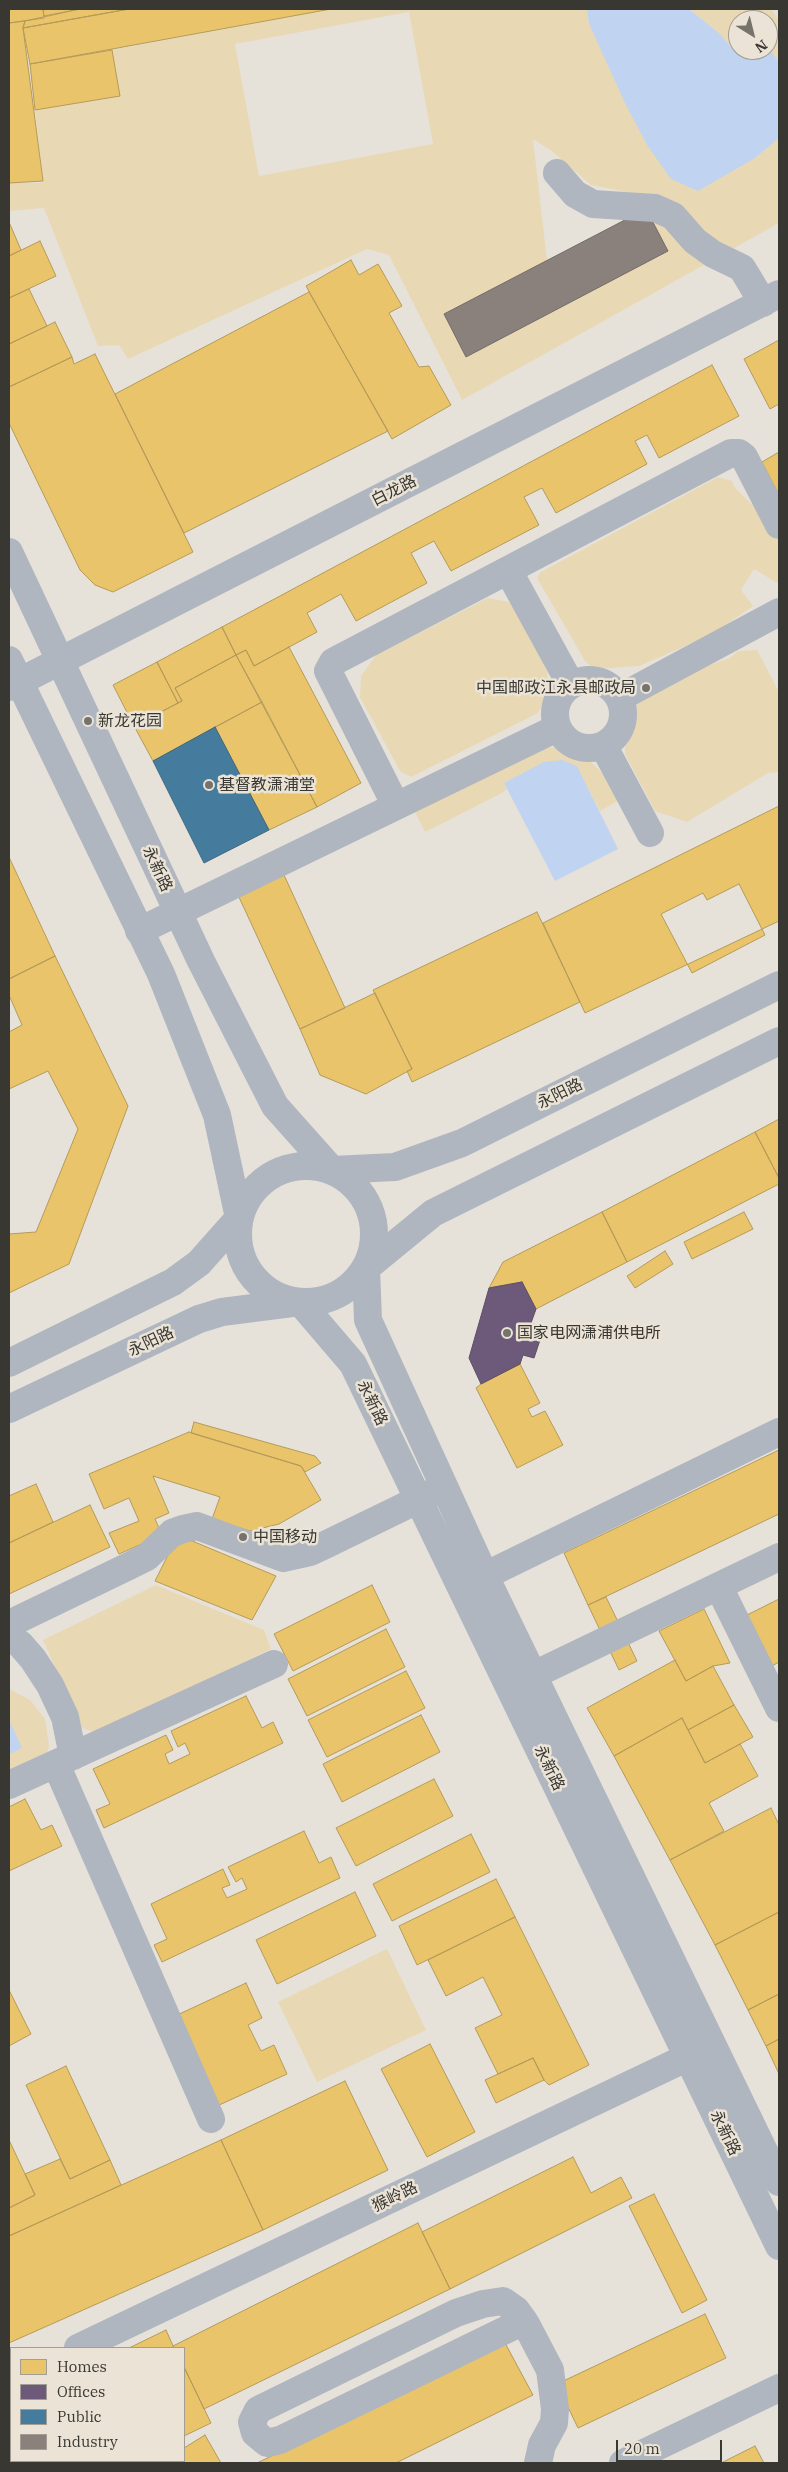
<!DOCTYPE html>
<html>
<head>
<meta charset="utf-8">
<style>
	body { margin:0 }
	#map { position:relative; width:788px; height:2472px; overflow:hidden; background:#e6e2da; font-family:"IBM Plex Serif",serif }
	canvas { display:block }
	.frame { position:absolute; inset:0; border:10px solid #393732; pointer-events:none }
	.legend { position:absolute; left:10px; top:2347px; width:175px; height:115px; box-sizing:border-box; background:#eae3d6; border:1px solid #a39e94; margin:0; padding:6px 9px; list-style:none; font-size:15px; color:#393732 }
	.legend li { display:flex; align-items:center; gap:10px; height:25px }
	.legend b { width:25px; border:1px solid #a39e94 }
	.north { position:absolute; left:728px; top:10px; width:50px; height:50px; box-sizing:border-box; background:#eae3d6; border:1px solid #a39e94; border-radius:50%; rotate:144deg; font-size:14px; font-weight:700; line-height:20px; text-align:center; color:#393732 }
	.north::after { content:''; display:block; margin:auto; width:18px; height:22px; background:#76736d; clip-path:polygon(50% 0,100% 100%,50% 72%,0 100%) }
	.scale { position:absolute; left:616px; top:2440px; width:106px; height:22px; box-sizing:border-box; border:2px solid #393732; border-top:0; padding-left:6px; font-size:15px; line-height:18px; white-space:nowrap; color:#393732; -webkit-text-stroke:4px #eae3d6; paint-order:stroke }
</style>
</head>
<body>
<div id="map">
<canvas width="788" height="2472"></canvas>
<div class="frame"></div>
<ul class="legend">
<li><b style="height:14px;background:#e9c46a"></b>Homes</li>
<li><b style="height:14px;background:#6d597a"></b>Offices</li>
<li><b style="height:14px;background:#457b9d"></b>Public</li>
<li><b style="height:14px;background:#8a817c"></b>Industry</li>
</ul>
<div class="north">N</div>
<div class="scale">20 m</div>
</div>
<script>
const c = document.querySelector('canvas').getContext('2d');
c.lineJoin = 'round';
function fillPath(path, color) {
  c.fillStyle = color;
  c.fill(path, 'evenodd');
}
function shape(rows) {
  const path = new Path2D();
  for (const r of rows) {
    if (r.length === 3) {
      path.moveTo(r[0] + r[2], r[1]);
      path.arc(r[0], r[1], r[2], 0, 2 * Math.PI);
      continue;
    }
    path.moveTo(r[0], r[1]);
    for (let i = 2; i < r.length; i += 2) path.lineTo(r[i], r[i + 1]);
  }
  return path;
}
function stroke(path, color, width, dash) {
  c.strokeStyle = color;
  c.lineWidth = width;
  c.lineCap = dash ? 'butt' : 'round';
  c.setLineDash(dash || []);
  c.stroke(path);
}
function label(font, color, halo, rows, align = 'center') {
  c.font = font + ' "IBM Plex Serif","Noto Sans SC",serif';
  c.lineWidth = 5;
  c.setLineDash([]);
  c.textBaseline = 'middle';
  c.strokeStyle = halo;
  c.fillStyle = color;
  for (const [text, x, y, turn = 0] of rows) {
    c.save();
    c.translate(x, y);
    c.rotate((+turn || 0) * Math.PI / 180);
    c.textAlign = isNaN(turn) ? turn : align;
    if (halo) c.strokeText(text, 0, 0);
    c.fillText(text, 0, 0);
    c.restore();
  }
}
fillPath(shape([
	[331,9,587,9,589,24,647,145,755,158,779,138,779,223,462,400,389,255,367,249,128,359,119,345,98,346,44,208,9,211,9,183,41,183,43,181,35,110,119,96,112,50],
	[409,12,433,144,259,176,235,44],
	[533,139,552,151,591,185,637,194,667,251,467,357,444,314,547,261],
	[689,9,771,9,779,20,779,63,773,53,737,54,720,34],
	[738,20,768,20,768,50,738,50],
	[718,477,732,481,734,487,763,515,779,538,779,584,754,569,741,590,753,606,711,635,639,666,594,669,585,661,537,578,541,572],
	[488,598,509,602,525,625,547,671,549,693,538,713,411,777,400,771,360,697,361,676,376,655],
	[757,650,779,692,779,772,768,773,687,822,655,811,625,754,625,724,638,703,682,674,730,658,738,651],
	[541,747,560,748,587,758,607,778,618,801,600,811,577,767,504,783,507,789,500,794,425,832,415,812],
	[156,1585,264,1630,271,1649,106,1729,92,1731,82,1728,43,1640],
	[9,1689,30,1700,45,1719,49,1747,42,1770,9,1785],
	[387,1949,426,2030,317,2082,278,2002]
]), '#e9d8b4');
fillPath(shape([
	[587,9,689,9,720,34,737,54,773,53,779,63,779,138,755,158,698,191,671,179,647,145,626,105,589,24],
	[562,760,577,766,618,849,555,881,504,783,544,762],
	[9,1720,22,1748,9,1754]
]), '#c0d3f0');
const homes = shape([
	[9,9,43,9,44,18,9,23,9,9],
	[43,9,80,9,44,16,43,9],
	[80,9,129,9,23,28,25,21,80,9],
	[129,9,331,9,30,64,23,28,129,9],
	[25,21,23,28,43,181,9,183,9,23,25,21],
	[112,50,120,96,35,110,30,64,112,50],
	[9,222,21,250,9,256,9,222],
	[40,241,56,276,9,298,9,256,40,241],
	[351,260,359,275,378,264,402,306,389,313,419,367,429,366,451,405,392,439,306,286,351,260],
	[29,289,47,326,9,344,9,298,29,289],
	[309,292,388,431,184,533,115,394,309,292],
	[55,322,72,357,9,387,9,344,55,322],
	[779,340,779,404,770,409,744,359,779,340],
	[95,354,193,552,113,592,95,585,80,570,9,423,9,387,72,357,74,364,95,354],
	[712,365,739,416,659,458,647,435,635,441,647,464,556,513,542,488,524,497,539,525,451,571,434,541,411,553,427,583,356,621,341,594,307,613,317,632,254,666,246,650,236,655,222,627,712,365],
	[779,452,779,495,762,462,779,452],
	[222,627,236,655,175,688,182,701,178,703,157,662,222,627],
	[289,647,361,783,317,807,236,655,246,650,254,666,289,647],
	[236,655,262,702,153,761,134,726,182,701,175,688,236,655],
	[157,662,178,703,134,726,113,685,157,662],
	[262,702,317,807,269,830,215,727,262,702],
	[779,806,779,921,585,1013,543,923,779,806],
	[9,857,55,956,9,979,9,857],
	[284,875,345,1008,300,1029,238,895,284,875],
	[739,884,765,935,692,973,661,914,703,893,707,900,739,884],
	[537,912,580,1002,412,1082,407,1071,412,1069,373,990,537,912],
	[55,956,128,1106,69,1264,9,1293,9,1234,36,1232,78,1129,48,1071,9,1089,9,1032,22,1025,9,995,9,979,55,956],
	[375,993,412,1069,366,1094,320,1075,300,1029,375,993],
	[779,1119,779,1178,755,1132,779,1119],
	[755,1132,779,1178,779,1184,627,1262,602,1212,755,1132],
	[602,1212,627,1262,536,1309,522,1282,489,1288,503,1262,602,1212],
	[744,1212,753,1229,692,1259,684,1242,744,1212],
	[665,1251,673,1264,635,1288,627,1276,665,1251],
	[520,1364,540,1403,528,1409,532,1417,545,1411,563,1445,517,1468,476,1388,481,1384,520,1364],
	[194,1422,315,1456,321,1463,305,1472,301,1466,191,1433,194,1422],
	[189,1432,301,1466,321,1500,279,1524,250,1531,212,1519,220,1497,153,1476,169,1513,155,1519,162,1535,119,1554,109,1533,139,1521,129,1498,104,1509,89,1474,189,1432],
	[779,1450,779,1514,588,1605,564,1553,779,1450],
	[36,1484,53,1522,9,1543,9,1496,36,1484],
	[90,1505,110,1547,9,1594,9,1543,90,1505],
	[178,1535,276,1576,252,1620,155,1581,178,1535],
	[372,1585,390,1622,293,1671,274,1634,372,1585],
	[606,1597,637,1661,619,1670,588,1605,606,1597],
	[779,1599,779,1662,772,1666,747,1615,779,1599],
	[704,1609,730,1663,713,1666,686,1681,659,1631,704,1609],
	[386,1629,405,1667,307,1716,288,1679,386,1629],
	[675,1660,686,1681,713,1666,734,1705,688,1730,682,1718,614,1756,587,1708,675,1660],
	[406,1671,425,1708,327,1757,308,1720,406,1671],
	[246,1696,262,1728,273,1722,283,1743,104,1828,96,1810,110,1804,93,1769,166,1735,173,1750,165,1754,169,1764,190,1754,185,1743,178,1747,171,1731,246,1696],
	[734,1705,753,1737,705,1763,688,1730,734,1705],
	[421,1715,440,1752,342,1802,323,1764,421,1715],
	[682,1718,705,1763,740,1744,758,1776,709,1803,724,1831,670,1860,614,1756,682,1718],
	[434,1779,453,1816,356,1866,336,1828,434,1779],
	[25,1799,41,1830,52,1825,62,1846,9,1871,9,1807,25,1799],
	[771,1808,779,1825,779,1912,715,1945,670,1860,771,1808],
	[304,1831,319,1863,331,1857,340,1878,162,1962,154,1945,167,1939,151,1904,223,1869,230,1885,222,1888,227,1898,247,1889,242,1878,236,1882,228,1867,304,1831],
	[471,1834,490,1872,392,1921,373,1884,471,1834],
	[496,1879,515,1917,417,1965,399,1926,496,1879],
	[355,1892,376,1936,277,1984,256,1940,355,1892],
	[779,1912,779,1994,748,2010,715,1945,779,1912],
	[515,1917,589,2065,549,2085,544,2080,533,2058,498,2074,475,2028,502,2015,483,1977,446,1996,428,1960,515,1917],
	[246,1983,262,2018,248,2025,261,2051,274,2045,287,2074,217,2106,175,2016,246,1983],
	[9,1990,31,2034,9,2046,9,1990],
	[779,1994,779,2039,766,2046,748,2010,779,1994],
	[779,2039,779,2074,766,2046,779,2039],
	[430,2044,475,2132,427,2157,381,2069,430,2044],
	[533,2058,544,2080,496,2103,485,2080,533,2058],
	[66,2066,110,2160,70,2179,26,2085,66,2066],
	[345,2081,388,2170,263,2230,221,2140,345,2081],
	[9,2140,35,2195,9,2208,9,2140],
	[221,2140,263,2230,9,2343,9,2236,221,2140],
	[573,2157,591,2193,621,2177,632,2198,450,2289,422,2232,573,2157],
	[60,2159,70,2179,110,2160,121,2185,9,2236,9,2208,35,2195,25,2174,60,2159],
	[654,2194,707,2300,682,2313,629,2206,654,2194],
	[418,2223,450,2289,204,2409,184,2367,184,2348,174,2348,173,2346,418,2223],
	[705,2314,726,2358,578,2428,557,2384,705,2314],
	[166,2330,174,2348,129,2348,166,2330],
	[505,2343,533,2395,396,2463,257,2463,505,2343],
	[184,2367,211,2423,184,2436,184,2367],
	[11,2408,11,2461,58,2461,59,2463,9,2463,9,2409,11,2408],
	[205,2435,221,2463,156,2463,161,2461,184,2461,184,2448,205,2435],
	[755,2446,764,2463,721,2463,755,2446],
	[58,2461,133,2461,127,2463,59,2463,58,2461]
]);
fillPath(homes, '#e9c46a');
stroke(homes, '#b49a59', 1);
const offices = shape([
	[522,1282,536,1309,531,1323,544,1328,534,1358,523,1355,520,1364,481,1384,469,1358,489,1288,522,1282]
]);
fillPath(offices, '#6d597a');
stroke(offices, '#5d4f64', 1);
const public = shape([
	[215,727,269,830,204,863,153,761,215,727]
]);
fillPath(public, '#457b9d');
stroke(public, '#41677d', 1);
const industry = shape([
	[646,209,668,251,466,357,444,314,646,209]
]);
fillPath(industry, '#8a817c');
stroke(industry, '#726b66', 1);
stroke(shape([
	[557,173,575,194,593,204,655,208,673,216,695,241,713,254,742,268,763,303],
	[9,552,201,961,275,1106,332,1170,395,1167,462,1143,779,985],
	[508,570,571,685],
	[9,660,161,974,217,1115,239,1218,199,1263,173,1282,9,1363],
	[589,714,34],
	[9,687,779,294],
	[619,698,779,612],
	[603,745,650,833],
	[396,806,328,671,333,662,731,453,739,453,744,457,779,525],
	[139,931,557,728],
	[779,1041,433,1213,366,1268,368,1320,485,1576,779,2182],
	[306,1234,68],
	[9,1409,199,1319,222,1312,300,1302,353,1364,779,2246],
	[468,1584,779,1432],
	[719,1587,779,1708],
	[9,1624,127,1567,147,1557,172,1533,183,1529,197,1526,283,1558,310,1552,325,1545,436,1491],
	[9,1638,20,1644,33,1659,50,1685,65,1717,73,1756],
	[517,1683,779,1557],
	[56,1764,211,2119],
	[9,1785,274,1664],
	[524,2321,280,2440,267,2443,255,2433,252,2422,258,2410,456,2313,483,2304,503,2301,516,2310,524,2321,527,2326,550,2370,555,2409,554,2423,542,2445,538,2463],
	[78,2348,688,2057,706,2051],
	[9,2381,11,2380],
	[623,2463,779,2388]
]), '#afb6c0', 28);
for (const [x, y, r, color] of [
	[646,688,5,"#76736d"],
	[88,721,5,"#76736d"],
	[209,785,5,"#76736d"],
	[507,1333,5,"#76736d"],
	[243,1537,5,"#76736d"]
]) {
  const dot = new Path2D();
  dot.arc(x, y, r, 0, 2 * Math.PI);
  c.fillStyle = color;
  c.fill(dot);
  stroke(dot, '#eae3d6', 2);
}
label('16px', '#393732', '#eae3d6', [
	["白龙路",394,491,-27],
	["永新路",157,869,65],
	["永阳路",560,1094,-26],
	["永阳路",151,1342,-25],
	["永新路",372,1403,64],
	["永新路",549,1768,64],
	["永新路",725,2133,64],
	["猴岭路",395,2197,-26]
]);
label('16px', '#393732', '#eae3d6', [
	["中国邮政江永县邮政局",636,688,"right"],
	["新龙花园",98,721],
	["基督教潇浦堂",219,785],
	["国家电网潇浦供电所",517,1333],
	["中国移动",253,1537]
], 'left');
</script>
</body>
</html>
